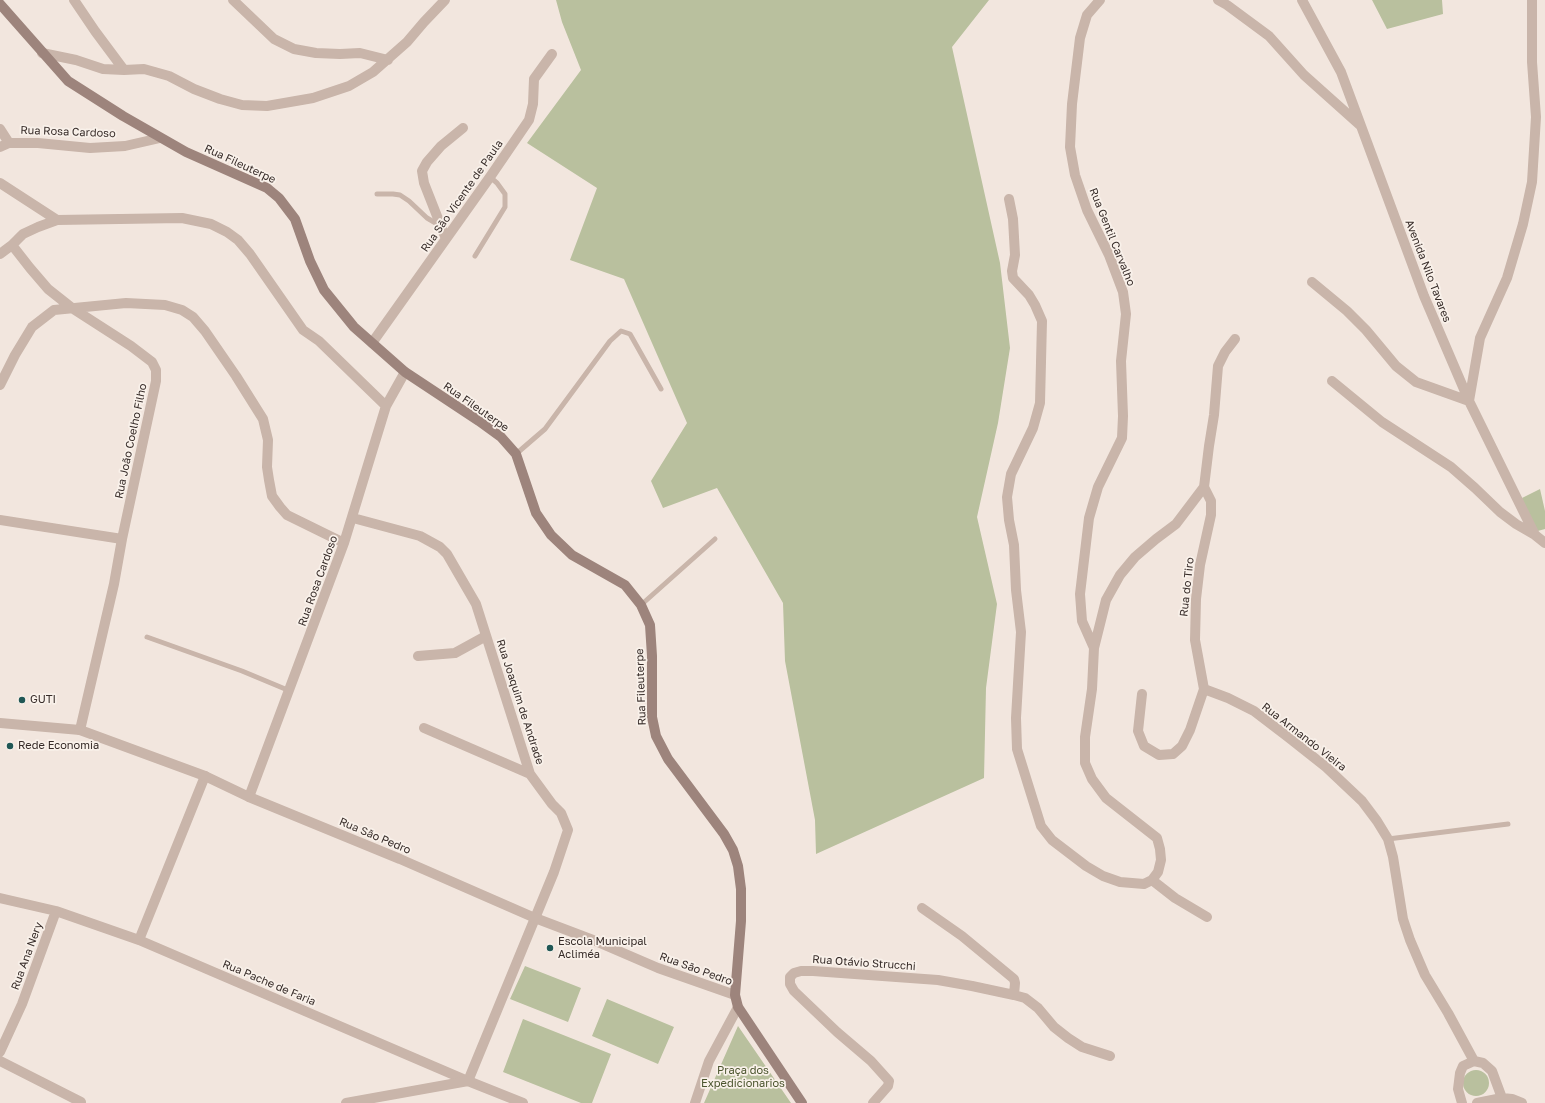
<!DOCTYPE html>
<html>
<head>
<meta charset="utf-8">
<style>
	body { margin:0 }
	canvas { display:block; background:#f2e6de }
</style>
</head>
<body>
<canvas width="1545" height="1103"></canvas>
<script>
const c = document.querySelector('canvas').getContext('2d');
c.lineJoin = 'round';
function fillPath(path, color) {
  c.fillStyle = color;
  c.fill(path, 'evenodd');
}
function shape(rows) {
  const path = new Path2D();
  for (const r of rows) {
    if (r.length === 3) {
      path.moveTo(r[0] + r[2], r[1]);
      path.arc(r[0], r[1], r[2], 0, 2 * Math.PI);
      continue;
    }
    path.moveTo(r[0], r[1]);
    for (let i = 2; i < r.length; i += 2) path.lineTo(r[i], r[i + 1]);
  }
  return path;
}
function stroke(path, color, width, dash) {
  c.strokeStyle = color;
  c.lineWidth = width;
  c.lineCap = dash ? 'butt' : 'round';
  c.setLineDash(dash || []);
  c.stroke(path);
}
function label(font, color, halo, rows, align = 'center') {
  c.font = font + ' "Golos Text",sans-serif';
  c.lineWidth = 3.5;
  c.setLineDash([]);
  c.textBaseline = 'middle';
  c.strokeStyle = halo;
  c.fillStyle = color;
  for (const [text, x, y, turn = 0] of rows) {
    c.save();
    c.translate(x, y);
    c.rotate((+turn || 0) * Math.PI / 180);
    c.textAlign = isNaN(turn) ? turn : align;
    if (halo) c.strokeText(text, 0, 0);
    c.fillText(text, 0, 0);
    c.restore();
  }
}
fillPath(shape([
	[556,0,989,0,952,47,1000,263,1010,348,998,423,977,517,997,604,986,688,984,778,816,854,815,820,785,661,783,603,717,488,663,508,651,481,687,423,624,279,570,260,597,188,527,143,581,70,562,22],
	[1372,0,1442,0,1443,14,1387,29],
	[1540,489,1545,511,1545,529,1534,532,1522,498],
	[525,966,581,988,568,1022,510,999],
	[607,999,674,1027,658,1064,592,1036],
	[523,1019,611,1054,592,1103,581,1103,503,1072],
	[738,1026,791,1103,704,1103],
	[1476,1083,13]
]), '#b9c09e');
stroke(shape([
	[377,194,393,194,400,195,409,201,427,218,439,225],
	[475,256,505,207,505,194,497,183,490,177],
	[516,454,545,429,610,341,621,331,630,334,661,389],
	[641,605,715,539],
	[147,637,242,671,290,691],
	[1388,839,1508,824]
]), '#c9b5aa', 5);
stroke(shape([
	[74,0,95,31,124,70],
	[233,0,274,39,294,49,316,53,340,54,360,53,388,60],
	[1218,0,1227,5,1269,36,1304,75,1361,126],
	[1302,0,1341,72,1424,296,1469,401,1535,535,1545,543],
	[42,53,76,60,103,69,124,70,144,69,169,76,194,89,220,99,242,105,267,106,313,98,349,86,373,72,407,42,424,22,445,0],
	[0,129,9,143],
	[0,147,9,143,38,143,90,148,125,146,160,138],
	[0,183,57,220,38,227,23,234,12,245,30,268,48,289,72,308,131,346,152,362,156,370,156,381,122,539,114,584,80,730],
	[1009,199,1013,219,1015,255,1012,271,1013,278,1029,295,1035,305,1042,321,1040,403,1033,428,1011,474,1007,497,1009,520,1014,545,1016,590,1021,632,1016,718,1017,749,1041,826,1052,840,1086,866,1103,876,1120,882,1144,884,1152,880,1158,872,1161,860,1160,849,1157,838,1106,798,1092,779,1085,763,1085,737,1092,689,1094,648,1106,600,1120,575,1135,557,1156,539,1176,524,1204,487],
	[57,220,182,218,211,224,227,232,238,240,250,254,303,330,319,341,386,406],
	[446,239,424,183,422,171,427,162,441,146,463,128],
	[0,254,12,245],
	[1312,282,1347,311,1366,330,1396,366,1416,382,1469,401,1480,338,1507,278,1523,224,1532,182,1536,117,1532,62,1532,0],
	[372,343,490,177,529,120,533,104,534,79,552,54],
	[1332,381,1382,422,1451,467,1475,488,1500,512,1516,524,1535,535],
	[0,385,15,355,32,327,54,310,126,303,165,305,182,310,193,317,205,331,236,376,263,419,268,440,267,467,269,480,272,496,280,507,287,515,344,543],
	[0,520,122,539],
	[1094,648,1082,621,1080,594,1089,518,1098,487,1122,438,1123,416,1121,361,1126,314,1123,292,1109,255,1087,210,1075,175,1070,147,1072,104,1080,38,1087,15,1100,0],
	[418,656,455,653,486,636],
	[1204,689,1228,698,1254,711,1288,737,1326,767,1362,801,1377,821,1388,839,1393,857,1403,919,1410,940,1425,975,1448,1013,1474,1061],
	[1142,694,1138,731,1144,746,1159,755,1173,754,1182,746,1190,730,1204,689,1195,640,1196,599,1200,565,1211,515,1211,501,1204,487,1209,446,1214,415,1218,366,1225,352,1235,339],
	[424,728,530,774],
	[249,797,344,543,386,406,405,372],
	[1152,880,1175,898,1207,917],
	[0,898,56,911,139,940,468,1081,554,872,568,830,561,813,552,804,530,774,476,604,447,554,440,547,420,536,353,518],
	[922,908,962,936,1014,979,1015,983,1014,995],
	[139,940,205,776],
	[0,1052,22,1004,56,911],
	[0,1061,81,1102],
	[695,1103,709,1061,738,1007],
	[873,1103,888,1086,889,1081,871,1061,837,1032,794,991,790,984,790,977,794,973,801,971,813,971,938,980,972,986,1014,995,1025,998,1038,1008,1054,1027,1068,1038,1082,1047,1110,1056],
	[1462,1103,1458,1089,1460,1073,1463,1066,1474,1061,1483,1063,1492,1071,1502,1098],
	[1477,1103,1502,1098,1512,1099,1522,1103]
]), '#c9b5aa', 10);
stroke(shape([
	[0,723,80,730,205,776,249,797,400,859,535,918,593,940,658,968,735,995],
	[346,1103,468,1081,523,1103]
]), '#c9b5aa', 10);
stroke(shape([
	[0,4,68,81,123,116,186,152,267,188,279,198,295,219,310,261,324,290,354,327,405,372,479,421,501,437,516,454,536,513,551,535,572,555,625,585,641,605,650,625,652,656,652,717,656,736,668,759,724,834,733,850,738,866,741,889,741,921,735,995,738,1007,802,1103]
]), '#9d847c', 10);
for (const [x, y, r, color] of [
	[22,700,4,"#205755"],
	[10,746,4,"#205755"],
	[550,948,4,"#205755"]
]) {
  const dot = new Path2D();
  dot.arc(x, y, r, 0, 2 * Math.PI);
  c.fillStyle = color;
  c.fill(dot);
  stroke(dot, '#f9f1ea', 1.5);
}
label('11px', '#372c29', '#f9f1ea', [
	["Rua Rosa Cardoso",68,132,2],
	["Rua Fileuterpe",240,164,25],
	["Rua São Vicente de Paula",462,196,-55],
	["Rua Gentil Carvalho",1112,237,68],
	["Avenida Nilo Tavares",1428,271,69],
	["Rua Fileuterpe",476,407,35],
	["Rua João Coelho Filho",131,441,-78],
	["Rua Rosa Cardoso",318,581,-70],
	["Rua do Tiro",1187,587,-84],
	["Rua Fileuterpe",641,687,-92],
	["Rua Joaquim de Andrade",520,702,72],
	["Rua Armando Vieira",1304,737,38],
	["Rua São Pedro",375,836,23],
	["Rua Ana Nery",27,956,-70],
	["Rua Otávio Strucchi",864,963,4],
	["Rua São Pedro",696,969,20],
	["Rua Pache de Faria",269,983,23]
]);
label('11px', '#372c29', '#f9f1ea', [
	["GUTI",30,700],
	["Rede Economia",18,746],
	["Escola Municipal",558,942],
	["Acliméa",558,955]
], 'left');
label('11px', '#4b552e', '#f9f1ea', [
	["Praça dos",743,1071],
	["Expedicionarios",743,1084]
]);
</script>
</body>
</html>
